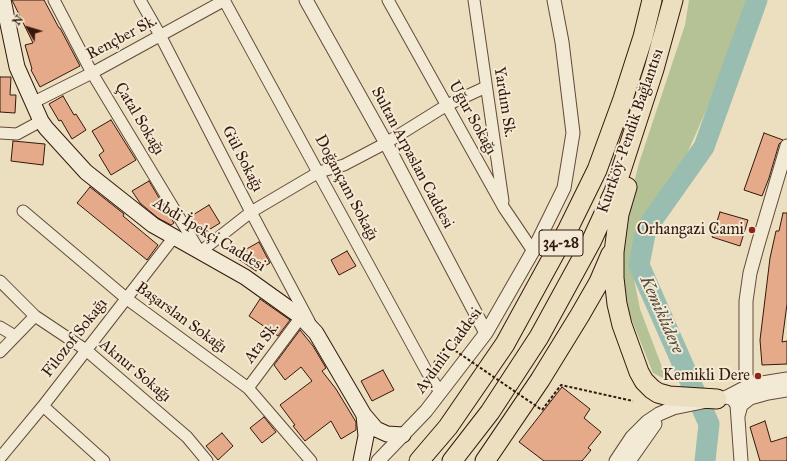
<!DOCTYPE html>
<html>
<head>
<meta charset="utf-8">
<style>
	body { margin:0 }
	#map { position:relative; width:787px; height:461px; overflow:hidden; background:#ecdfbf; font-family:"IM FELL Great Primer",serif }
	canvas { display:block }
	.north { position:absolute; left:8px; top:8px; width:40px; height:40px; -webkit-text-stroke:3px #f3ead5; paint-order:stroke; rotate:308deg; font-size:11px; font-weight:700; line-height:16px; text-align:center; color:#34180d }
	.north::after { content:''; display:block; margin:auto; width:14px; height:18px; background:#34180d; clip-path:polygon(50% 0,100% 100%,50% 72%,0 100%) }
</style>
</head>
<body>
<div id="map">
<canvas width="787" height="461"></canvas>
<div class="north">N</div>
</div>
<script>
const c = document.querySelector('canvas').getContext('2d');
c.lineJoin = 'round';
function fillPath(path, color) {
  c.fillStyle = color;
  c.fill(path, 'evenodd');
}
function shape(rows) {
  const path = new Path2D();
  for (const r of rows) {
    path.moveTo(r[0], r[1]);
    for (let i = 2; i < r.length; i += 2) path.lineTo(r[i], r[i + 1]);
  }
  return path;
}
function stroke(path, color, width, dash) {
  c.strokeStyle = color;
  c.lineWidth = width;
  c.lineCap = dash ? 'butt' : 'round';
  c.setLineDash(dash || []);
  c.stroke(path);
}
function label(font, color, halo, rows, align = 'center') {
  c.font = font + ' "IM FELL Great Primer",serif';
  c.lineWidth = 4;
  c.setLineDash([]);
  c.textBaseline = 'middle';
  c.strokeStyle = halo;
  c.fillStyle = color;
  for (const [text, x, y, turn = 0] of rows) {
    c.save();
    c.translate(x, y);
    c.rotate((+turn || 0) * Math.PI / 180);
    c.textAlign = isNaN(turn) ? turn : align;
    if (halo) c.strokeText(text, 0, 0);
    c.fillText(text, 0, 0);
    c.restore();
  }
}
fillPath(shape([
	[689,0,748,0,708,106,682,165,640,224,632,269,640,309,667,380,653,373,629,313,621,260,625,219,639,163,685,25]
]), '#b4c295');
stroke(shape([
	[705,461,709,424,639,265,646,229,704,147,757,0]
]), '#99bdb1', 21);
const building = shape([
	[12,0,44,0,59,28,60,28,80,66,40,87,31,70,32,69,25,45,33,43,12,0],
	[0,77,11,77,10,95,16,95,15,113,0,112,0,77],
	[63,96,74,115,76,114,86,130,72,139,61,120,59,121,49,104,63,96],
	[111,120,136,160,111,175,99,155,104,151,92,131,111,120],
	[764,133,783,140,779,144,769,178,762,196,744,190,764,133],
	[13,141,45,144,43,165,11,161,13,141],
	[149,181,174,223,171,225,158,218,140,203,132,191,149,181],
	[90,187,124,214,123,216,158,245,147,260,77,203,90,187],
	[209,205,220,223,199,236,188,218,209,205],
	[720,212,748,220,740,246,712,237,720,212],
	[783,213,787,213,787,304,782,342,787,341,787,364,762,365,760,340,770,258,776,231,779,231,783,213],
	[259,242,270,263,256,271,234,256,259,242],
	[347,251,356,266,339,275,331,260,347,251],
	[260,299,290,320,278,336,249,316,260,299],
	[300,330,313,346,326,368,322,371,336,389,356,422,356,430,341,439,331,421,305,441,293,426,295,425,280,405,312,381,301,367,285,380,274,365,300,330],
	[383,370,394,390,372,401,361,381,383,370],
	[562,387,590,409,584,418,601,432,588,448,591,450,582,461,544,461,519,442,562,387],
	[264,417,276,432,262,443,250,428,264,417],
	[765,421,771,442,787,437,787,461,760,461,750,427,765,421],
	[222,433,233,446,218,460,206,446,222,433]
]);
fillPath(building, '#e4aa89');
stroke(building, '#34180d', 1);
const minor = shape([
	[54,0,92,73,200,252,251,212,319,172,344,165,386,143,447,105,486,87],
	[140,0,160,35,251,212,309,321],
	[224,0,427,372,440,392],
	[388,0,504,208,533,251],
	[474,0,503,201],
	[32,103,92,73,225,0],
	[0,133,17,134,41,121],
	[23,211,127,299,248,388,311,461],
	[0,281,35,316,86,350,187,437,207,461],
	[0,327,15,336],
	[0,352,35,316],
	[248,388,301,317],
	[43,406,104,461],
	[0,458,43,406,174,237]
]);
const tertiary = shape([
	[306,0,386,143,486,333],
	[768,393,758,391,752,388,748,382,746,375,746,301,750,273,758,244,787,146],
	[727,397,733,399,737,405,741,461],
	[738,416,741,405,750,398,768,393,787,390],
	[378,461,426,411,486,333,533,251,564,188,573,133,562,42,554,0],
	[616,461,632,437,647,422,659,414,673,408,727,397,750,385,787,379],
	[629,461,655,424]
]);
const secondary = shape([
	[3,0,17,67,41,121,46,128,86,172,153,225,245,277,301,317,316,333,364,415,366,436,361,461],
	[364,415,376,429,387,434,403,435]
]);
const motorway = shape([
	[627,187,619,214,614,252,614,278,617,304,622,325,639,372,644,381,652,389,658,393,669,396,717,399],
	[419,461,448,427,505,344,568,229,597,170,623,99,643,37,652,0],
	[452,461,490,412,539,337,591,242,614,192,654,69,673,0],
	[485,461,540,380,580,315,599,282,611,254]
]);
stroke(minor, '#624a3a', 13);
stroke(tertiary, '#624a3a', 15);
stroke(secondary, '#34180d', 17);
stroke(motorway, '#34180d', 21);
stroke(shape([
	[434,363,447,345],
	[542,410,561,385,633,401]
]), '#34180d', 2, [3, 2]);
stroke(minor, '#f3ead5', 11);
stroke(tertiary, '#f3ead5', 13);
stroke(secondary, '#f3ead5', 15);
stroke(motorway, '#ecdfbf', 19);
stroke(shape([
	[447,345,542,410]
]), '#34180d', 2, [3, 2]);
for (const [x, y, r, color] of [
	[752,230,4,"#8f2418"],
	[758,376,4,"#8f2418"]
]) {
  const dot = new Path2D();
  dot.arc(x, y, r, 0, 2 * Math.PI);
  c.fillStyle = color;
  c.fill(dot);
  stroke(dot, '#f3ead5', 1.5);
}
for (const [x, y, w] of [
	[561,243,44]
]) {
  const box = new Path2D();
  box.roundRect(x - w / 2, y - 13, w, 26, 3);
  c.fillStyle = '#f3ead5';
  c.fill(box);
  stroke(box, '#34180d', 1);
}
label('bold 15px', '#34180d', null, [
	["34-28",561,243]
]);
label('16px', '#34180d', '#f3ead5', [
	["Rençber Sk.",122,38,-28],
	["Yardım Sk.",504,102,81],
	["Uğur Sokağı",472,118,61],
	["Çatal Sokağı",139,119,59],
	["Kurtköy-Pendik Bağlantısı",631,131,-71],
	["Sultan Arpaslan Caddesi",412,158,62],
	["Gül Sokağı",242,159,63],
	["Doğançam Sokağı",346,188,62],
	["Abdi İpekçi Caddesi",209,235,31],
	["Başarslan Sokağı",181,318,36],
	["Filozof Sokağı",75,338,-52],
	["Ata Sk.",262,343,-53],
	["Aydınlı Caddesi",449,351,-54],
	["Aknur Sokağı",135,371,40]
]);
label('16px', '#34180d', '#f3ead5', [
	["Orhangazi Cami",744,230],
	["Kemikli Dere",750,376]
], 'right');
label('italic 17px', '#524a3e', '#f3ead5', [
	["Kemiklidere",661,315,66]
]);
</script>
</body>
</html>
